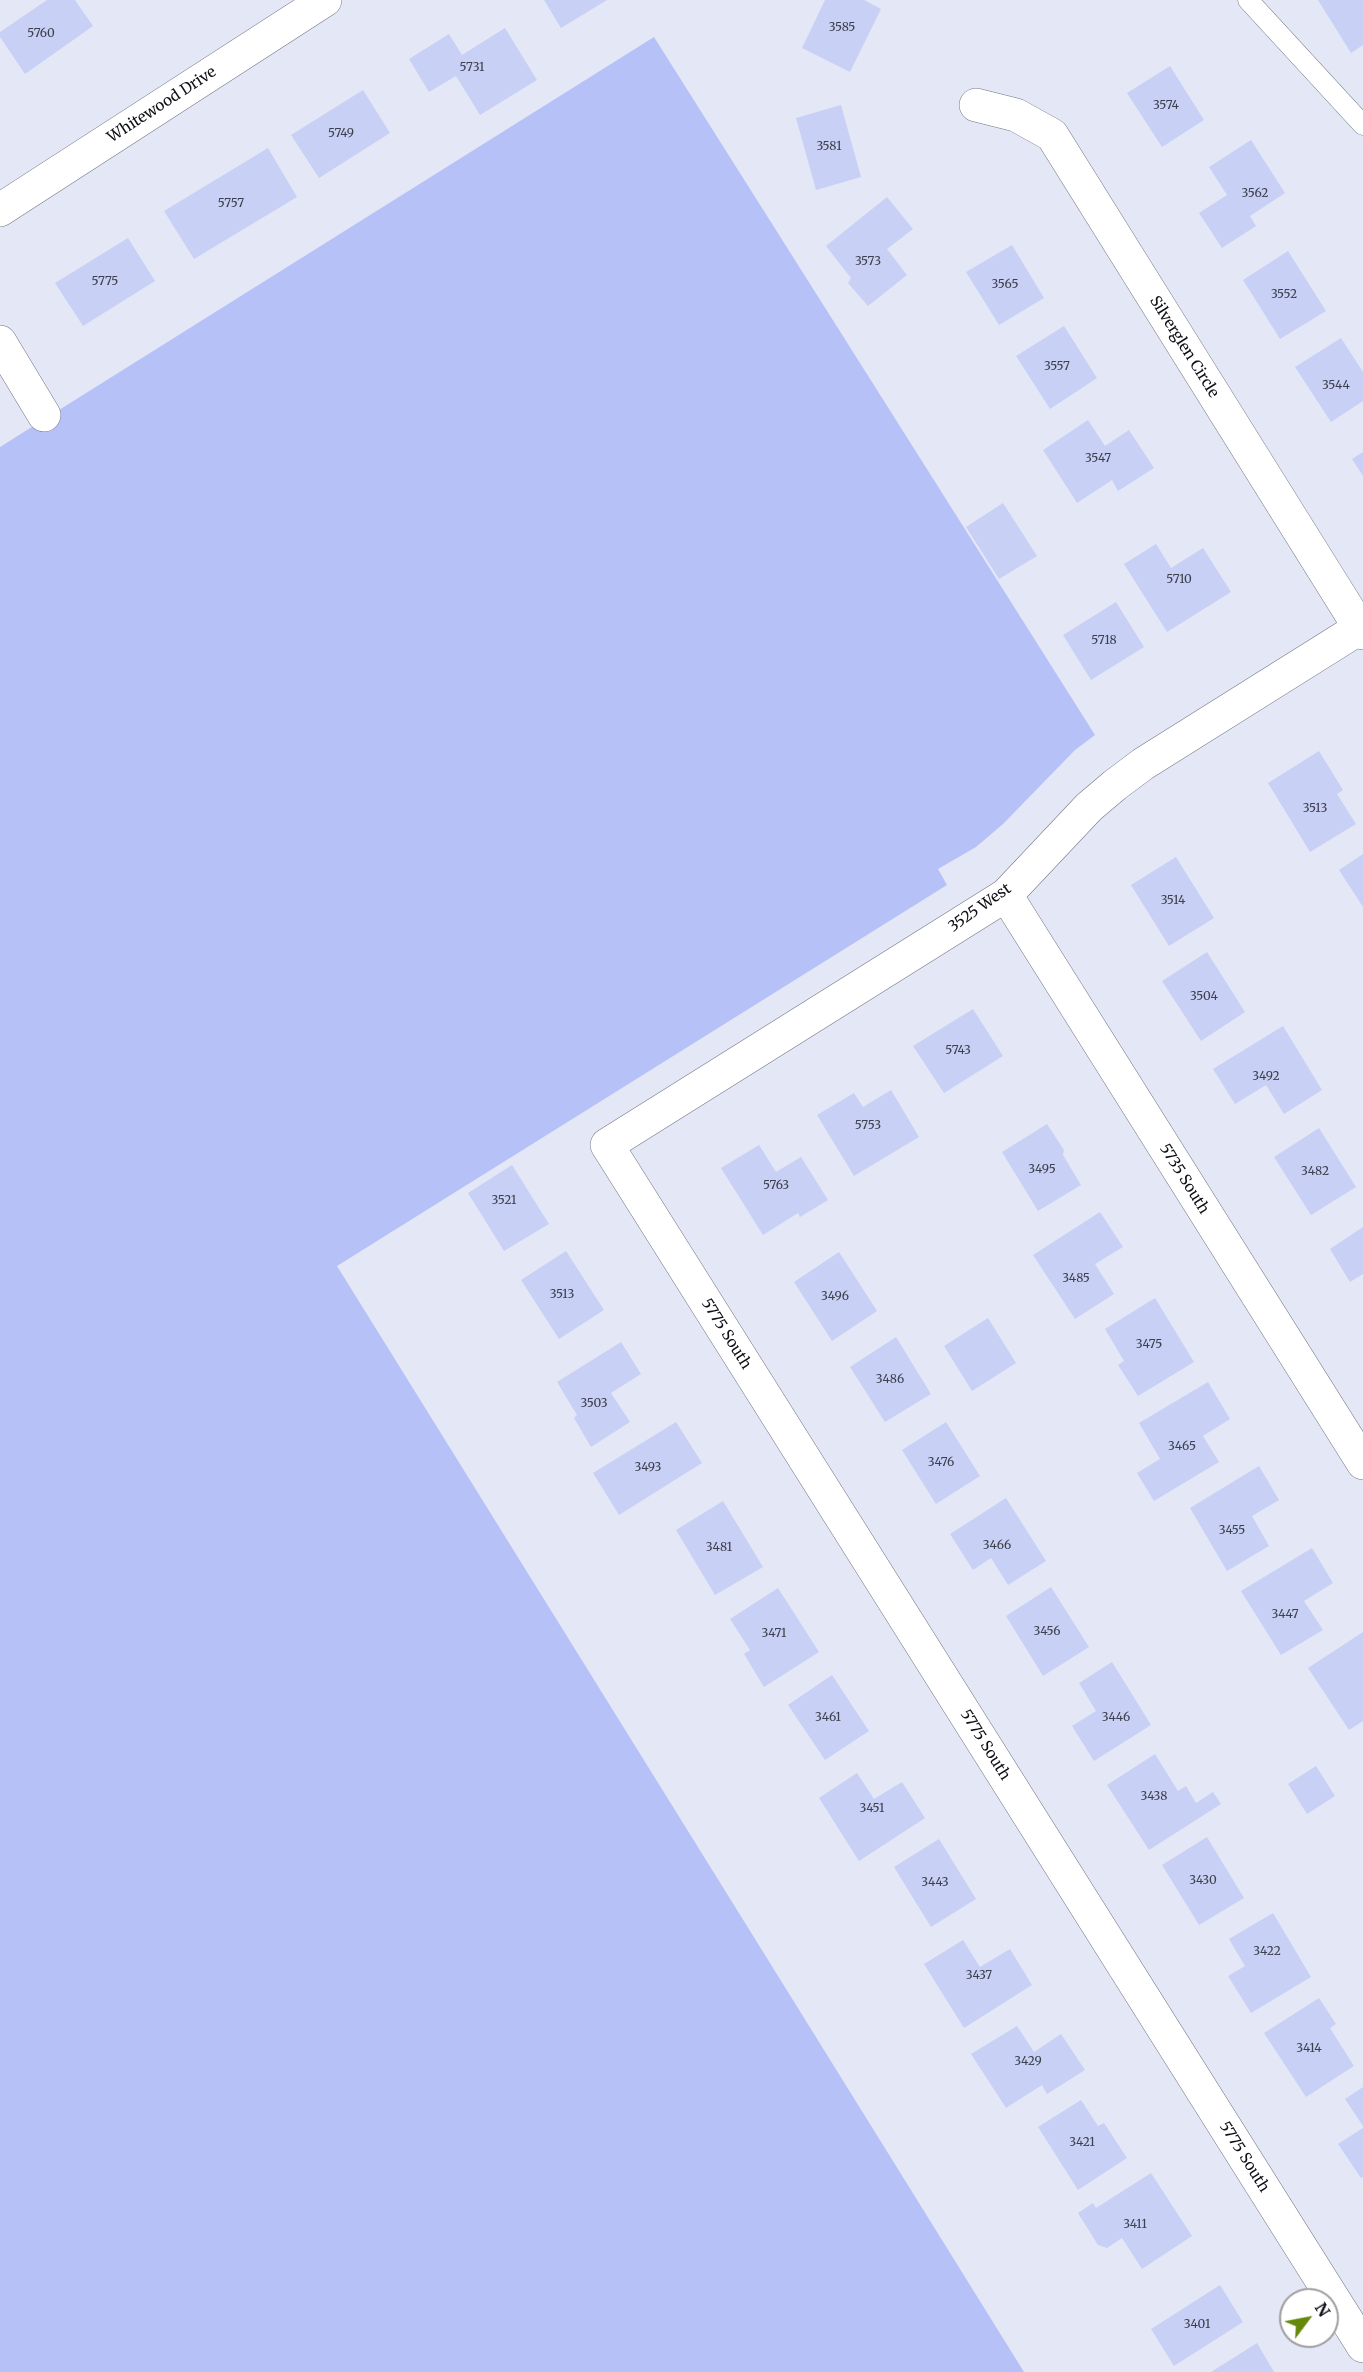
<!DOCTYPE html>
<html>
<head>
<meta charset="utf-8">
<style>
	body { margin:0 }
	#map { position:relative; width:1363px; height:2372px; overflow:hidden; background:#e4e7f6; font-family:Merriweather,serif }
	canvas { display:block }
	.north { position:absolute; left:1279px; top:2288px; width:60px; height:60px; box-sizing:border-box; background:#fff; border:2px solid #9f9fa1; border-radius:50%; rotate:58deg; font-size:16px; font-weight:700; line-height:24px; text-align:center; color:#0f1015 }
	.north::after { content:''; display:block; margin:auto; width:21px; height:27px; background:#66890c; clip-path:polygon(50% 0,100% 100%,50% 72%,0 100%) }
</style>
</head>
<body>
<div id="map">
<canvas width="1363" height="2372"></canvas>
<div class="north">N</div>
</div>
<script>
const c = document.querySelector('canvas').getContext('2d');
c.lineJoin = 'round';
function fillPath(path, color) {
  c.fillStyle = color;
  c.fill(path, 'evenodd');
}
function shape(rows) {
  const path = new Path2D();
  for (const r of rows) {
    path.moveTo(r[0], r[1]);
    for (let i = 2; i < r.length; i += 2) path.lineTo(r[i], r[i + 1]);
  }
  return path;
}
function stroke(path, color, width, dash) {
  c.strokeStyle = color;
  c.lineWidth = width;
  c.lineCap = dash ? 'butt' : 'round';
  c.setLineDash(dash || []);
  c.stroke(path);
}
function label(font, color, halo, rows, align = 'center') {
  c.font = font + ' Merriweather,serif';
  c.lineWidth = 5;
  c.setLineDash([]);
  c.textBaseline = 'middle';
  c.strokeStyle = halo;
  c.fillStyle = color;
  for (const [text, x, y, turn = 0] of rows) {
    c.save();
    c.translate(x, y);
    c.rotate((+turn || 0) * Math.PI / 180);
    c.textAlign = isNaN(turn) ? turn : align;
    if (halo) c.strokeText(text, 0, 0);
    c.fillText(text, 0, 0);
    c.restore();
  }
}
fillPath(shape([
	[654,37,1095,735,1075,750,1003,824,976,847,938,869,947,885,337,1266,1024,2372,0,2372,0,447]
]), '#b6c1f7');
fillPath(shape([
	[47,0,75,0,93,26,25,74,0,37,0,32],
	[544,0,607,0,561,28],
	[825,0,864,0,881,9,850,72,802,48],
	[1318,0,1363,0,1363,45,1351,53],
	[505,28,537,80,480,115,456,76,429,92,409,59,449,34,462,55],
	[1170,66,1204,120,1162,147,1127,93],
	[363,90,390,133,319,178,291,135],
	[841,105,861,177,816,190,796,118],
	[1251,140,1285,193,1250,216,1256,226,1222,248,1199,213,1227,195,1209,167],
	[268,148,297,197,194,259,164,211],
	[887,197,913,229,887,249,907,275,868,306,848,283,851,278,826,246],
	[128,238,155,281,83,326,55,283],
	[1012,245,1044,298,999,325,966,272],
	[1288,251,1326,311,1280,339,1243,280],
	[1064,326,1097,378,1050,409,1016,356],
	[1341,338,1363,372,1363,401,1331,422,1295,367],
	[1088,420,1105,446,1129,430,1154,468,1118,491,1112,480,1077,503,1043,450],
	[1363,452,1363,476,1352,459],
	[1003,503,1037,556,999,579,966,527],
	[1156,544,1171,568,1203,548,1231,592,1167,632,1124,564],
	[1116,602,1144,647,1091,680,1063,635],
	[1319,751,1343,790,1337,794,1356,824,1310,852,1268,783],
	[1363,854,1363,907,1339,870],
	[1176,857,1214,918,1169,946,1131,885],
	[1207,952,1245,1012,1201,1041,1162,981],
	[973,1009,1003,1056,944,1093,913,1046],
	[1283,1026,1322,1090,1284,1114,1266,1085,1235,1104,1213,1069],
	[891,1090,919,1137,854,1176,817,1115,854,1093,863,1107],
	[1047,1124,1064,1150,1063,1155,1081,1185,1038,1211,1002,1152],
	[1319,1128,1356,1187,1311,1215,1274,1157],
	[759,1145,776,1172,801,1157,828,1200,800,1217,798,1213,763,1235,721,1168],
	[512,1165,549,1224,504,1251,468,1193],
	[1100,1212,1123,1247,1095,1264,1114,1294,1075,1319,1033,1255],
	[1363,1227,1363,1274,1350,1282,1330,1249],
	[566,1251,604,1310,559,1339,521,1280],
	[839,1252,877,1311,832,1341,794,1282],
	[1155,1298,1194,1362,1138,1396,1118,1365,1124,1361,1105,1329],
	[988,1318,1016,1363,972,1391,944,1346],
	[896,1337,931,1394,885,1422,850,1367],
	[621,1342,641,1374,611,1393,630,1422,591,1447,574,1418,577,1415,557,1382],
	[1208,1382,1230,1419,1203,1436,1219,1462,1154,1501,1137,1473,1160,1459,1139,1423],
	[676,1422,702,1463,619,1515,593,1473],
	[946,1422,980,1476,936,1504,902,1450],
	[1259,1466,1279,1500,1252,1516,1269,1546,1227,1571,1190,1508],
	[1006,1498,1046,1561,1008,1585,991,1558,973,1570,950,1534],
	[723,1501,763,1567,715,1595,676,1530],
	[1312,1548,1333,1583,1304,1601,1323,1630,1281,1655,1241,1591],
	[1051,1587,1089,1647,1043,1676,1006,1616],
	[778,1588,819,1652,764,1687,744,1654,750,1650,730,1619],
	[1363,1632,1363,1721,1349,1730,1308,1668],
	[1112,1662,1151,1725,1094,1761,1072,1726,1096,1711,1079,1683],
	[832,1675,869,1731,825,1760,788,1705],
	[1155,1754,1178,1791,1186,1786,1196,1803,1213,1792,1221,1804,1149,1850,1107,1785],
	[1316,1766,1335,1796,1307,1814,1288,1784],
	[857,1773,874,1799,902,1782,925,1818,859,1861,819,1798],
	[1207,1837,1244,1898,1199,1925,1162,1865],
	[939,1839,976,1899,931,1927,894,1867],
	[1273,1913,1311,1977,1251,2013,1228,1976,1245,1966,1229,1939],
	[963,1940,980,1967,1010,1949,1032,1985,964,2028,924,1964],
	[1319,1998,1336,2024,1330,2028,1354,2066,1306,2097,1264,2033],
	[1017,2026,1034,2052,1061,2034,1085,2070,1047,2094,1042,2085,1006,2108,971,2054],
	[1363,2087,1363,2126,1345,2099],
	[1081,2100,1098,2126,1104,2123,1127,2158,1078,2190,1038,2127],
	[1363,2128,1363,2177,1361,2178,1338,2144],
	[1151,2173,1192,2236,1142,2269,1122,2238,1107,2248,1098,2245,1078,2213,1093,2203,1096,2208],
	[1220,2285,1243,2322,1174,2366,1151,2329],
	[1257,2343,1274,2372,1211,2372]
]), '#c8d0f5');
const lane = shape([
	[1248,0,1363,125]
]);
const street = shape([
	[976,105,1016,115,1052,135,1363,633],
	[0,210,325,0],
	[0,342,44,415],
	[1363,626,1143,764,1115,785,1089,807,1006,895,607,1145,1363,2346],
	[1006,895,1363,1463]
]);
stroke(lane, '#737683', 21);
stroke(street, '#737683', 34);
stroke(lane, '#fff', 20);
stroke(street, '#fff', 33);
label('12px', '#3d404d', null, [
	["3585",842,28],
	["5760",41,34],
	["5731",472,68],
	["3574",1166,106],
	["5749",341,134],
	["3581",829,147],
	["3562",1255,194],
	["5757",231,204],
	["3573",868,262],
	["5775",105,282],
	["3565",1005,285],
	["3552",1284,295],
	["3557",1057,367],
	["3544",1336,386],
	["3547",1098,459],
	["5710",1179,580],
	["5718",1104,641],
	["3513",1315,809],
	["3514",1173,901],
	["3504",1204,997],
	["5743",958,1051],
	["3492",1266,1077],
	["5753",868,1126],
	["3495",1042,1170],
	["3482",1315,1172],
	["5763",776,1186],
	["3521",504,1201],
	["3485",1076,1279],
	["3513",562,1295],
	["3496",835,1297],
	["3475",1149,1345],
	["3486",890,1380],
	["3503",594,1404],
	["3465",1182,1447],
	["3476",941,1463],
	["3493",648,1468],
	["3455",1232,1531],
	["3466",997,1546],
	["3481",719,1548],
	["3447",1285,1615],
	["3456",1047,1632],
	["3471",774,1634],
	["3461",828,1718],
	["3446",1116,1718],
	["3438",1154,1797],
	["3451",872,1809],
	["3430",1203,1881],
	["3443",935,1883],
	["3422",1267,1952],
	["3437",979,1976],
	["3414",1309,2049],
	["3429",1028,2062],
	["3421",1082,2143],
	["3411",1135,2225],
	["3401",1197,2325]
]);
label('15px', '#0f1015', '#fff', [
	["Whitewood Drive",162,105,-33],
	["Silverglen Circle",1184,347,58],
	["3525 West",980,908,-35],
	["5735 South",1184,1179,58],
	["5775 South",726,1334,58],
	["5775 South",985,1745,58],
	["5775 South",1244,2157,58]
]);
</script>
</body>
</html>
